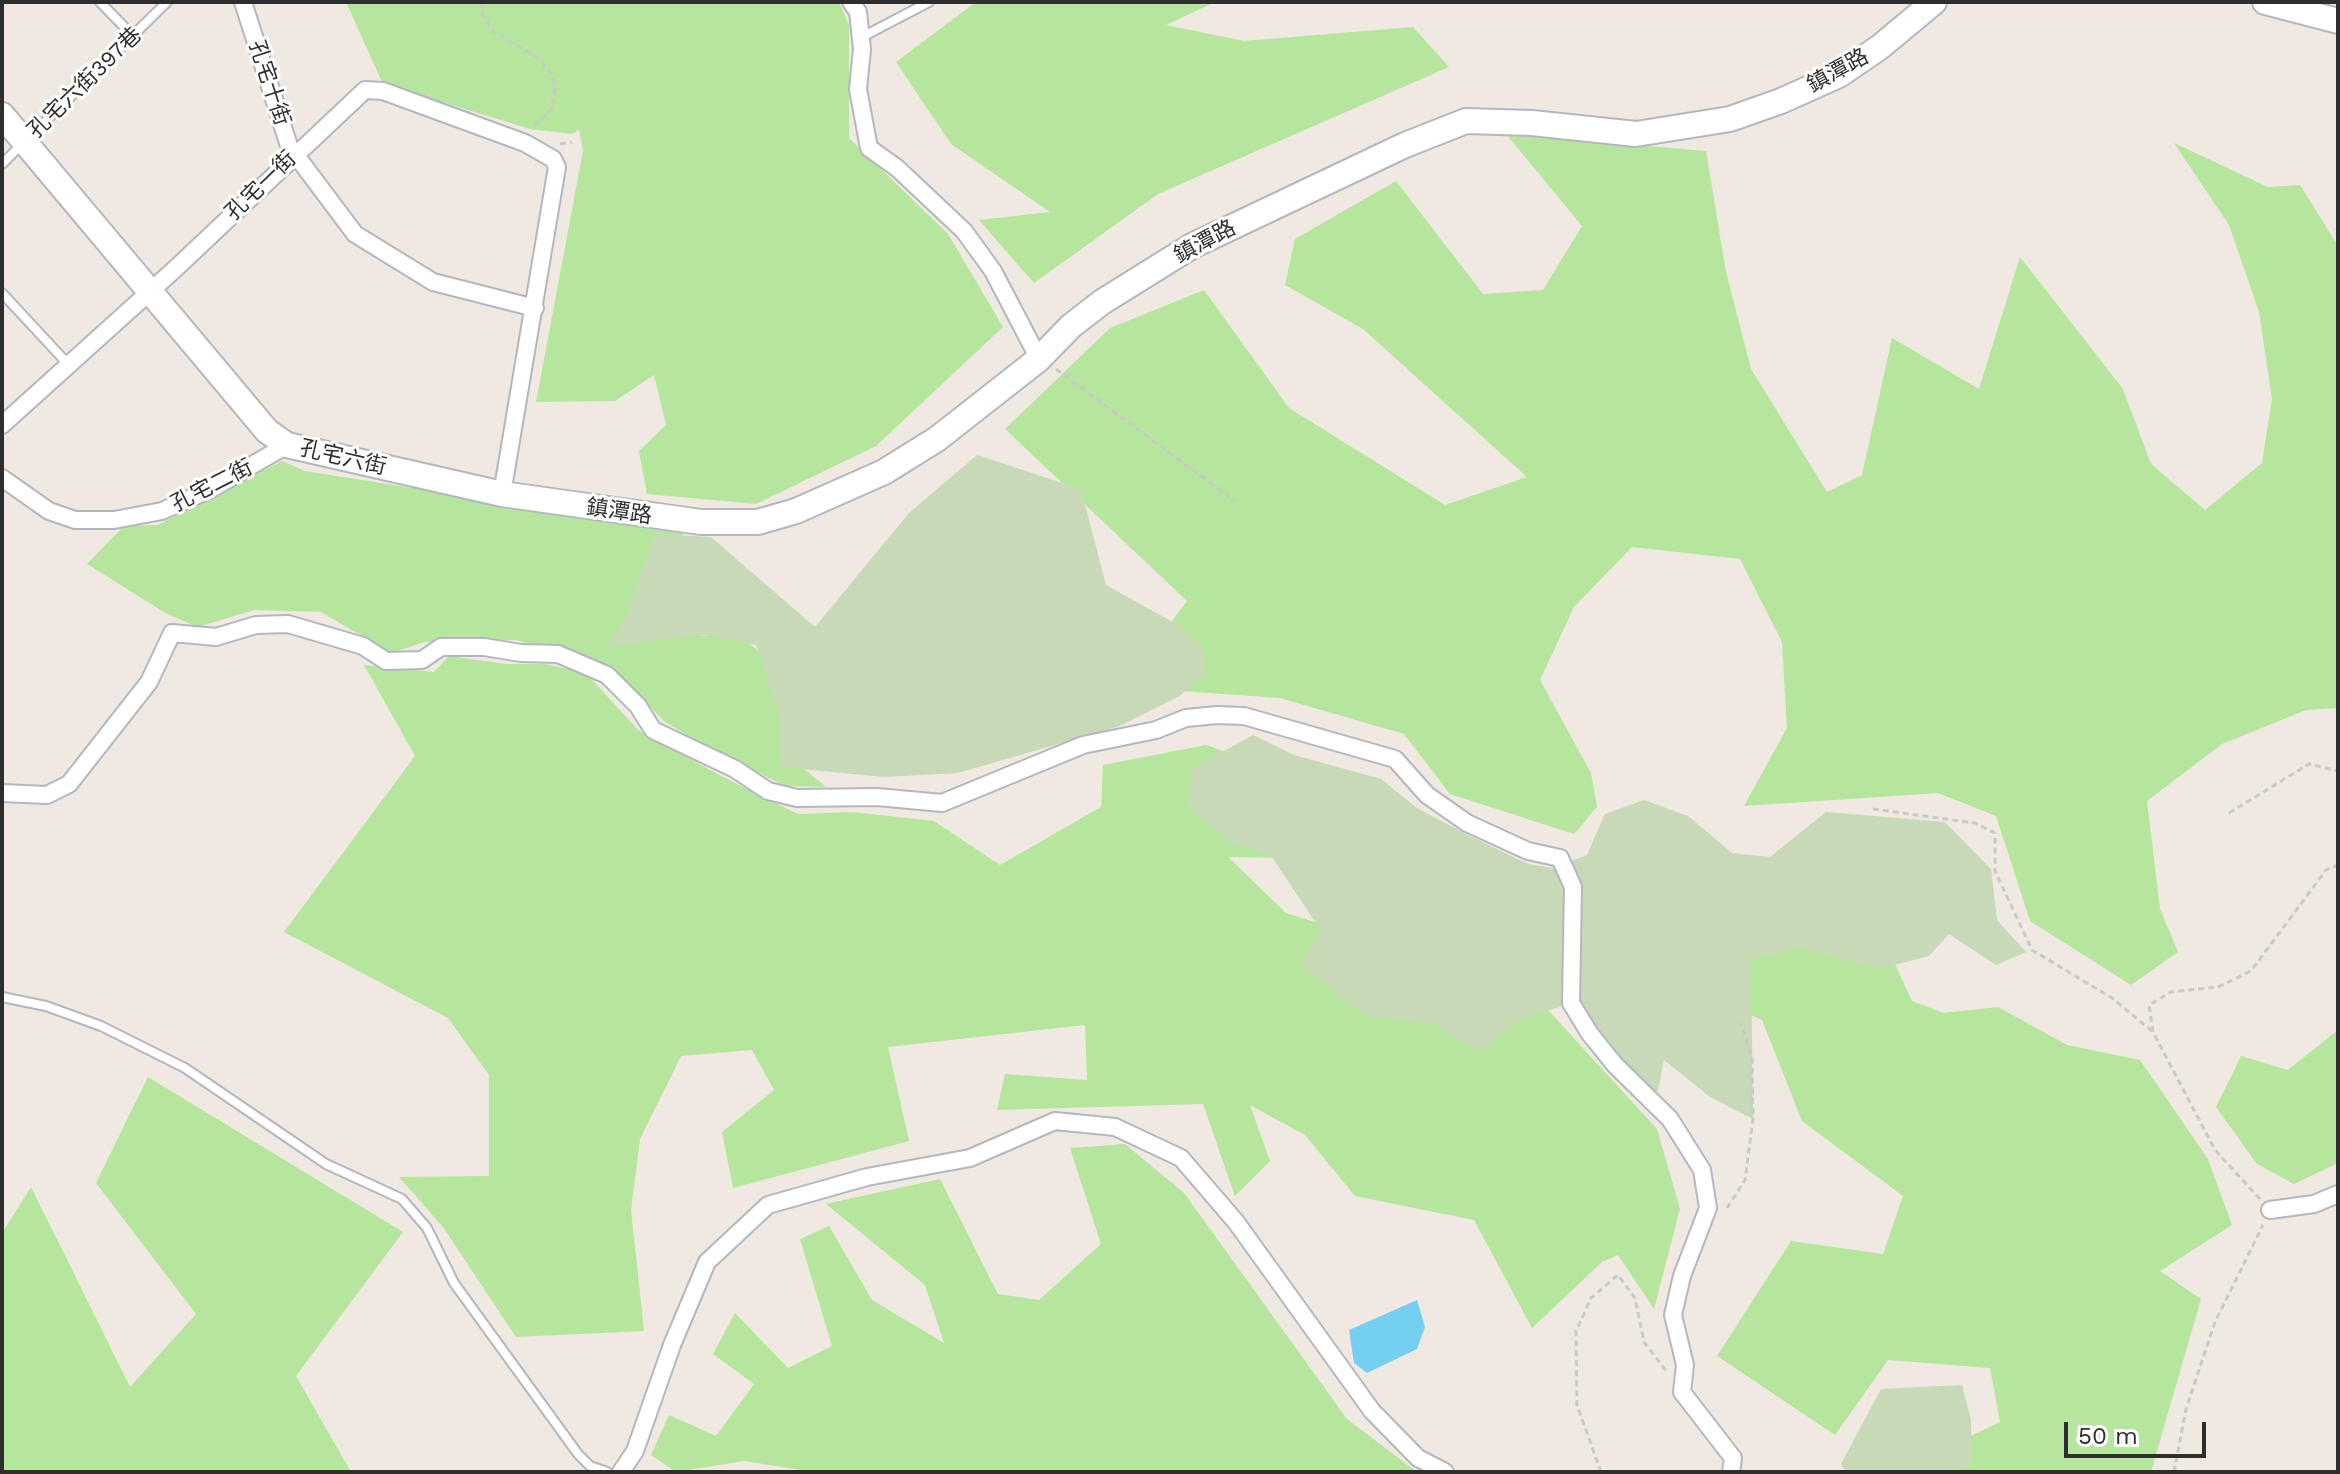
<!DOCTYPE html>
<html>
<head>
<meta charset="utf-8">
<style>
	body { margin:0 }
	#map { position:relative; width:2340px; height:1474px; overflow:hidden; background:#efe9e1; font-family:"Work Sans",sans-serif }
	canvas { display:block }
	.frame { position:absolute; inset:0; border:4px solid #2e2e2e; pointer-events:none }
	.scale { position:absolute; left:2064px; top:1422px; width:142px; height:36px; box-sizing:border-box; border:4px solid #2e2e2e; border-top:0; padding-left:10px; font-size:24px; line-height:28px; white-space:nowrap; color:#2e2e2e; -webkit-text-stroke:6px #fff; paint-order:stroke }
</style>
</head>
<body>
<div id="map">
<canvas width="2340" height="1474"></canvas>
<div class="frame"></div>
<div class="scale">50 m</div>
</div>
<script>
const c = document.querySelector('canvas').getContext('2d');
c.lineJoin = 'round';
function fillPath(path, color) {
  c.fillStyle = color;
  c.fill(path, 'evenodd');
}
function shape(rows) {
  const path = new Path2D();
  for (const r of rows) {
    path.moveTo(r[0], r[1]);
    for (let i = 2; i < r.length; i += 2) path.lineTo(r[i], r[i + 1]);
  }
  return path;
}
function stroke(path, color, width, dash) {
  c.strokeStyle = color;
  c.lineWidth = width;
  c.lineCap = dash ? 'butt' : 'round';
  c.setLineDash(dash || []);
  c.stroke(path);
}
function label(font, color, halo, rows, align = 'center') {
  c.font = font + ' "Work Sans","Noto Sans TC",sans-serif';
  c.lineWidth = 6;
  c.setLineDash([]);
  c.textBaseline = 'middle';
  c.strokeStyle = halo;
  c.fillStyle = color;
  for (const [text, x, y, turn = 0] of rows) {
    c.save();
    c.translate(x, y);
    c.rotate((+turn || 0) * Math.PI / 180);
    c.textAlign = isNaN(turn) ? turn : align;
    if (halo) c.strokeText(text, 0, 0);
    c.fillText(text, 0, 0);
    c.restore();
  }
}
fillPath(shape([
	[346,2,839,2,849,25,849,138,948,234,1003,327,876,446,756,504,647,494,639,451,666,425,654,375,615,401,536,402,583,151,579,129,573,134,530,129,383,84],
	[976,2,1215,2,1166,25,1244,41,1413,27,1449,67,1158,194,1034,283,979,220,1050,212,951,144,896,62],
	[1506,134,1706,151,1726,272,1751,369,1827,492,1862,475,1892,338,1979,389,2020,257,2123,389,2151,464,2205,510,2262,463,2272,399,2259,312,2229,225,2174,143,2268,187,2300,185,2338,246,2338,708,2306,710,2222,744,2147,801,2160,909,2178,952,2131,985,2030,921,1996,816,1938,793,1744,806,1787,728,1782,642,1740,559,1632,547,1574,607,1540,680,1591,773,1597,807,1574,834,1450,794,1404,734,1280,698,1123,687,1187,601,1005,429,1110,328,1204,290,1289,408,1445,505,1527,477,1363,329,1285,285,1295,239,1396,181,1483,294,1543,290,1582,226],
	[282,461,305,471,684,531,666,587,631,631,743,638,776,666,790,757,826,787,785,786,699,743,664,721,610,665,516,640,425,642,391,653,321,612,254,610,198,627,167,614,87,564,124,526,158,525],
	[449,656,506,664,545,664,586,673,638,730,721,776,798,814,852,812,934,821,1000,865,1101,807,1103,765,1206,745,1359,799,1350,859,1228,857,1286,913,1528,988,1657,1129,1680,1209,1654,1309,1618,1255,1602,1262,1532,1328,1474,1220,1355,1196,1305,1135,1250,1105,1270,1161,1235,1196,1203,1104,997,1110,1005,1074,1087,1080,1085,1025,888,1047,909,1141,733,1188,722,1132,774,1090,752,1050,681,1056,640,1139,631,1210,644,1331,516,1337,443,1227,399,1177,489,1176,489,1075,448,1018,284,932,415,756,364,665,434,672],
	[1859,887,1912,1001,1943,1013,1998,1007,2067,1045,2140,1060,2208,1159,2232,1225,2160,1271,2201,1299,2151,1472,1896,1472,2000,1422,1990,1368,1888,1360,1835,1435,1717,1356,1791,1241,1883,1254,1903,1196,1802,1121,1762,1020,1619,957],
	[2338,1030,2338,1163,2294,1184,2257,1164,2216,1107,2241,1056,2288,1070],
	[148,1077,403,1232,296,1376,351,1472,2,1472,2,1233,31,1187,130,1387,196,1314,96,1183],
	[1125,1144,1184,1193,1347,1419,1417,1472,814,1472,744,1461,676,1472,651,1455,669,1415,716,1436,754,1384,713,1354,735,1313,788,1368,832,1346,800,1239,829,1226,872,1300,944,1343,925,1285,826,1204,940,1179,998,1294,1039,1300,1101,1244,1070,1148]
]), '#b6e59e');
fillPath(shape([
	[977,455,1081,489,1106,585,1180,626,1203,651,1206,672,1180,696,1120,726,958,773,883,777,781,767,779,715,756,645,704,635,608,647,628,612,655,534,711,537,815,627,909,513],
	[1253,735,1294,755,1381,779,1417,808,1462,832,1528,864,1553,868,1587,855,1605,814,1644,800,1688,816,1732,853,1770,857,1826,812,1945,822,1991,869,1997,920,2026,952,1996,965,1949,934,1929,956,1879,969,1795,947,1779,954,1751,959,1753,1119,1710,1097,1664,1060,1658,1091,1630,1097,1636,1084,1571,1003,1519,1020,1479,1052,1433,1024,1367,1016,1300,965,1321,931,1270,854,1233,844,1189,807,1191,769],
	[1962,1385,1971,1420,1971,1464,1958,1472,1846,1472,1841,1464,1881,1389]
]), '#c8d9b8');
fillPath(shape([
	[1417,1300,1425,1327,1417,1349,1367,1373,1354,1363,1349,1330]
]), '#75cff0');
const lane = shape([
	[100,2,133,36],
	[862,37,929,2],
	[2,164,167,2],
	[2,293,67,363],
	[2,997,46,1006,101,1026,185,1068,326,1164,402,1199,427,1228,454,1283,578,1454,590,1466,607,1472]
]);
const street = shape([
	[243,2,289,146,355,234,433,282,535,308],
	[851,2,858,12,862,49,858,89,869,148,897,168,964,231,993,271,1039,359],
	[2,425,175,269,365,90,383,91,525,143,553,159,557,167,502,494],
	[2,478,49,511,75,520,114,520,162,511,211,489,287,445],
	[2,793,47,795,69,784,149,682,172,633,216,637,256,625,288,624,363,646,386,661,422,660,441,647,484,647,521,653,558,654,607,675,638,706,653,730,735,769,768,791,797,798,877,797,942,803,1083,745,1156,730,1186,718,1217,715,1244,716,1395,759,1427,795,1467,823,1528,851,1560,858,1573,887,1571,1003,1590,1034,1615,1065,1670,1119,1702,1170,1708,1208,1682,1276,1673,1315,1685,1365,1682,1392,1733,1458,1731,1472],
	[2270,1210,2314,1204,2338,1194],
	[621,1472,635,1451,672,1345,707,1262,768,1205,867,1177,970,1158,1055,1121,1115,1127,1181,1158,1236,1222,1372,1411,1418,1458,1445,1472]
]);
const secondary = shape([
	[2265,2,2338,21],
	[2,115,267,431,287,445,502,494,701,522,758,522,796,511,884,472,937,439,1039,359,1071,326,1102,302,1192,246,1405,145,1466,121,1532,123,1636,134,1730,119,1781,101,1839,75,1880,47,1934,2]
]);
stroke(lane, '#b4b7c1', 12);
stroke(street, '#b4b7c1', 20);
stroke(secondary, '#b4b7c1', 28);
stroke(shape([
	[481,2,484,18,495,33,537,57,551,73,555,86,552,109,533,127],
	[560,144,572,142],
	[1056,369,1235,501],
	[1873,809,1975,823,1995,833,1995,871,2032,950,2112,998,2153,1032],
	[2229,813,2309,764,2338,771],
	[2260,1199,2215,1150,2153,1032,2149,1005,2171,992,2218,987,2251,971,2326,870,2338,865],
	[1727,1208,1745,1180,1753,1119,1752,1059,1741,1023],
	[1601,1472,1577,1405,1576,1331,1591,1298,1618,1275,1635,1298,1644,1342,1667,1372],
	[2174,1472,2186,1409,2215,1322,2263,1225]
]), '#c9c9c9', 3, [6, 4]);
stroke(lane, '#fff', 8);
stroke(street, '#fff', 16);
stroke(secondary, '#fff', 24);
label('22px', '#2e2e2e', '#fff', [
	["鎮潭路",1838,71,-29],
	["孔宅六街397巷",85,83,-44],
	["孔宅十街",269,83,72],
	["孔宅一街",261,186,-44],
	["鎮潭路",1205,242,-28],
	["孔宅六街",343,458,13],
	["孔宅二街",212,486,-27],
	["鎮潭路",619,512,8]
]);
</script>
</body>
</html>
